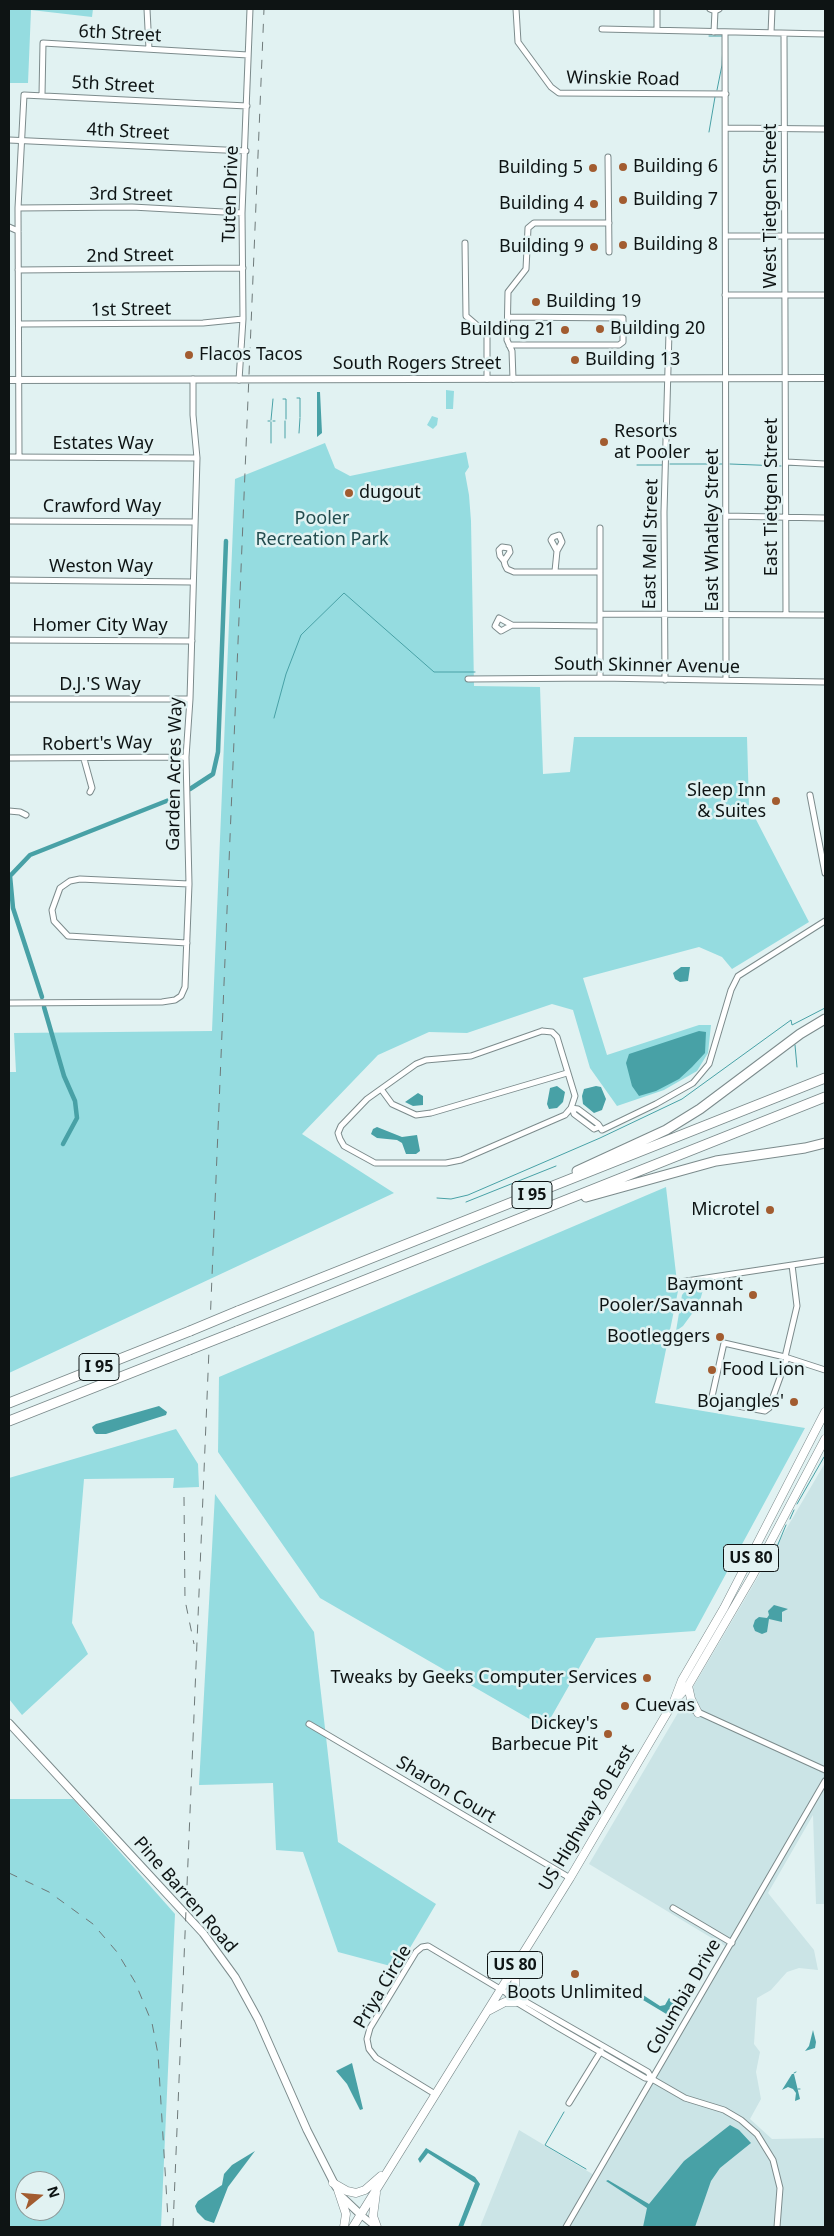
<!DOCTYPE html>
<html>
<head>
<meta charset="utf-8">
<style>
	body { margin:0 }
	#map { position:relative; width:834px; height:2236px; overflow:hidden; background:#e1f2f2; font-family:"Noto Sans",sans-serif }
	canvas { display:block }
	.frame { position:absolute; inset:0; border:10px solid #0e1414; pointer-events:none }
	.north { position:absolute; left:15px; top:2171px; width:50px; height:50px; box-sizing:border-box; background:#e1f2f2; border:1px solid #8d9999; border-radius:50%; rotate:73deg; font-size:14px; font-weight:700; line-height:20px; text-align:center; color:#0e1414 }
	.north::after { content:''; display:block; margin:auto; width:18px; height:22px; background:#a25c30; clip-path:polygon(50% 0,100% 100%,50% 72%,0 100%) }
</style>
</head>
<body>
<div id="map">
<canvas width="834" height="2236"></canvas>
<div class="frame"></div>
<div class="north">N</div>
</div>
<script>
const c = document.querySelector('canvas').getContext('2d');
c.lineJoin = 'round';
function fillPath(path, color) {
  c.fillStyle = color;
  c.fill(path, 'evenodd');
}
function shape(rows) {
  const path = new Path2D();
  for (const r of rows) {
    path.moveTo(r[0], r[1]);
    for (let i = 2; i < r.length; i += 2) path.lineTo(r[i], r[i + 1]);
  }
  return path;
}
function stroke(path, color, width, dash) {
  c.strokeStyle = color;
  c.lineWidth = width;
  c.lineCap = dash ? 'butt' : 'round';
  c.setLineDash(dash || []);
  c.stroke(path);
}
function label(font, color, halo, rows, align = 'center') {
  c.font = font + ' "Noto Sans",sans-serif';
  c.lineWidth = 5;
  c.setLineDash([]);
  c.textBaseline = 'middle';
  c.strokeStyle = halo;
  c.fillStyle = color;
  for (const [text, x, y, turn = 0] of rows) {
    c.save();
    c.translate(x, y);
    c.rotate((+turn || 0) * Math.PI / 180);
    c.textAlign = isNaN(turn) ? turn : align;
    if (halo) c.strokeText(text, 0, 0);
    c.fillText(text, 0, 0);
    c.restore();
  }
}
fillPath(shape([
	[825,1463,825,1904,816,1904,813,1815,768,1893,814,1950,818,1970,799,1968,787,1972,771,1990,757,1998,754,2044,760,2052,756,2072,761,2099,750,2119,772,2139,825,2138,825,2227,480,2227,519,2130,594,2175,725,1946,589,1864]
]), '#cbe4e6');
fillPath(shape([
	[9,9,93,9,92,17,31,10,28,83,9,83],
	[446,390,454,391,453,409,446,409],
	[432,416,438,418,437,425,433,429,427,425],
	[325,443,335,468,350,476,466,452,469,467,465,473,469,495,471,521,474,686,540,687,543,774,570,772,574,737,747,737,749,806,809,922,732,969,722,957,699,947,583,978,607,1055,699,1025,711,1025,708,1053,697,1071,664,1090,617,1106,590,1068,573,1010,552,1004,467,1033,429,1032,378,1055,302,1134,394,1193,9,1373,9,1072,16,1072,14,1033,212,1031,235,479],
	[666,1187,678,1291,655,1403,805,1428,695,1631,596,1638,545,1728,320,1598,218,1452,219,1377],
	[699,1288,703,1290,699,1304,683,1326,676,1331,682,1295,686,1290],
	[176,1429,198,1464,199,1487,173,1488,174,1478,84,1479,72,1623,88,1654,22,1715,9,1699,9,1478],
	[215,1494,314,1632,338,1842,436,1904,398,1968,338,1952,303,1852,276,1850,273,1783,199,1785],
	[9,1799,73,1799,175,1914,161,2227,9,2227],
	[25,2181,55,2181,55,2211,25,2211]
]), '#95dce0');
fillPath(shape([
	[317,392,320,392,322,433,317,437],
	[681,967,690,967,688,981,680,982,675,979,673,973],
	[699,1031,706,1032,705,1053,692,1067,679,1079,656,1091,639,1096,632,1086,626,1063,629,1054],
	[557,1086,565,1092,563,1102,557,1108,549,1109,547,1104,550,1088],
	[596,1086,601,1087,606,1099,602,1110,594,1113,583,1104,582,1096,584,1089],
	[418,1093,423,1096,423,1105,413,1106,405,1102],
	[377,1127,402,1137,417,1135,420,1151,416,1154,406,1154,402,1143,397,1140,377,1138,371,1134,373,1129],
	[159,1406,167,1412,166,1415,106,1434,96,1434,94,1432,92,1427,96,1424],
	[774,1605,788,1609,782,1612,782,1622,769,1619,767,1632,762,1634,755,1631,753,1626,755,1620,759,1617,767,1618,769,1615,768,1611],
	[640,1993,660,2006,665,2005,669,1998,675,2003,668,2015,638,1997],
	[813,2030,816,2042,815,2048,805,2051,809,2046],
	[352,2063,363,2109,360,2110,347,2084,336,2071],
	[792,2074,794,2074,800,2099,795,2101,796,2093,793,2089,788,2087,782,2090],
	[730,2125,739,2130,751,2143,720,2168,711,2181,695,2227,643,2227,647,2208,606,2181,608,2180,649,2204,684,2161],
	[426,2148,475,2177,480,2184,463,2227,458,2227,475,2183,428,2153,420,2163,418,2159],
	[255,2151,228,2187,214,2223,205,2220,197,2212,195,2206,198,2201,222,2185,224,2174,232,2165]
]), '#48a1a6');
stroke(shape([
	[709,36,723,36],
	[717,90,722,65,723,43],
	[709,132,715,97],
	[297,398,300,398,300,417],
	[283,399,286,399,286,419],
	[271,420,273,399],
	[268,421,270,421],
	[273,421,275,421],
	[299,433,300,418],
	[285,438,285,421],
	[271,443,271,422],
	[670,464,722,464],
	[730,464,781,466],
	[637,465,662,465],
	[789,465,802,465],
	[274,718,286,674,301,635,344,593,434,672,475,672],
	[795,1045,797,1067],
	[437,1198,451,1199,468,1195,600,1138,682,1099,791,1020,792,1025,825,1008],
	[466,1202,556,1166],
	[797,1504,824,1457],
	[790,1519,794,1510],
	[774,1554,786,1525],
	[794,2073,796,2072],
	[798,2089,800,2089],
	[564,2112,545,2145,586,2169]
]), '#48a1a6', 1);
stroke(shape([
	[190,789,213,774,218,752,226,541],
	[42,997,13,908,10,876,30,855,174,798],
	[44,1007,64,1076,75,1101,77,1118,63,1144]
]), '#48a1a6', 4.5);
const minor = shape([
	[147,9,149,49],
	[516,9,518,42,551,87,559,93,726,94],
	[710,9,715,11,719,9],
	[602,29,825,34],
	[657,30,657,9],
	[714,32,715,11],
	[725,32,726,680],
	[771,33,772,9],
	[784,34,786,615],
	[42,95,43,43,248,55],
	[726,128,825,129],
	[9,140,246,151],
	[608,157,609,252],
	[18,208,132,207,242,213],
	[9,227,18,231],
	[726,236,825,236],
	[465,243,466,316,487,334,487,379],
	[18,270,243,268],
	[725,295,825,295],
	[508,317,623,318,623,342,619,345,509,345],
	[20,324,203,323,243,319],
	[513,379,512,351,507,340,508,292,526,269,528,228,534,223,609,223],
	[239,380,243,319,242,213,250,9],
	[9,457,197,458],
	[19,457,18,208,24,95,247,106],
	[786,462,825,464],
	[726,516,825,518],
	[9,521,195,522],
	[504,561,500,556,499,550,502,547,509,548,510,552,504,561,505,565,507,569,514,572,600,572],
	[555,571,557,551,562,542,559,535,553,537,551,540,557,551],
	[9,580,192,582],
	[600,614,825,615],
	[512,625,499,618,495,626,501,631,512,625,600,626],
	[9,640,192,641],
	[600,678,600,528],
	[468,679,600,678,825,682],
	[665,680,664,512,669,332],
	[9,699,190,699],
	[9,758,186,757],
	[84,759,92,788,90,792],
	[810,795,825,873],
	[9,811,20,812,26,815],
	[187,943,68,936,54,921,52,910,60,888,70,881,80,879,189,884],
	[9,1003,162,1002,175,1000,181,996,185,987,189,884,186,757,190,699,197,458,193,415,193,379],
	[542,1031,552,1032,557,1037,575,1096,571,1108,565,1115,461,1160,446,1163,375,1163,344,1146,340,1139,338,1133,341,1126,367,1099,416,1064,426,1060,471,1056,542,1031],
	[381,1089,392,1104,416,1115,431,1113,567,1073],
	[571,1108,578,1109,598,1124,602,1130,656,1104,693,1083,709,1064,731,990,738,976,825,921],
	[573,1110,574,1114,594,1129,599,1127],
	[680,1282,825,1260],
	[785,1357,797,1306,792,1265],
	[787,1358,769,1408,765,1411,711,1401,724,1343,785,1357,825,1370],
	[674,1701,825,1770],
	[309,1724,570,1878],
	[673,1908,732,1943],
	[505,1992,509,1992,648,2072,652,2079],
	[435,2094,376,2058,369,2049,367,2039,370,2028,416,1952,422,1947,428,1946,505,1992,516,2002,559,2028,645,2078,652,2079,685,2098,724,2110,741,2120,757,2134,773,2160,780,2188,777,2227],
	[569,2103,601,2051],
	[566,2227,825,1781]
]);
const tertiary = shape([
	[9,380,825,378],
	[361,2215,376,2227]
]);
const secondary = shape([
	[9,1723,203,1933,235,1977,258,2019,307,2130,336,2187],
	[341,2196,361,2215]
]);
const primary = shape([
	[688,1686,691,1699,698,1713],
	[677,1698,688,1686,753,1575,825,1439],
	[516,1965,515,1987,524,2001],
	[488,2011,505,2002,516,2002],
	[333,2183,347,2191,356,2193,365,2190,381,2176],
	[338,2190,346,2214,344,2227],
	[376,2193,373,2216,377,2227],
	[353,2227,570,1878,674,1701,682,1680,724,1608,825,1412]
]);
const motorway = shape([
	[577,1171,666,1130,700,1109,800,1034,825,1019],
	[586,1197,716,1161,805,1148,825,1143],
	[238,1311,825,1078],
	[237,1331,825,1097],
	[9,1403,190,1331],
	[9,1421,189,1350]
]);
stroke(minor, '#7c8b8c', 7);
stroke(tertiary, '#7c8b8c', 8);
stroke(secondary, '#7c8b8c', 9);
stroke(primary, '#7c8b8c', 9);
stroke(motorway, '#7c8b8c', 11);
stroke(minor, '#fff', 5);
stroke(tertiary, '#fff', 6);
stroke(secondary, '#fff', 7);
stroke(primary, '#fff', 8);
stroke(motorway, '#fff', 9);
stroke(shape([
	[184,1497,185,1600,194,1644],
	[9,1873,49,1892,93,1924,117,1952,135,1982,152,2023,158,2054,168,2219],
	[173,2227,264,9]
]), '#6e7979', 1, [9, 9]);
const motorwayBridge = shape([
	[190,1331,238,1311],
	[189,1350,237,1331]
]);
stroke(motorwayBridge, '#7c8b8c', 11, []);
stroke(motorwayBridge, '#fff', 9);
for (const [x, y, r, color] of [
	[623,167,5,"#a25c30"],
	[593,168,5,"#a25c30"],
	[623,200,5,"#a25c30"],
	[594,204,5,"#a25c30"],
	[623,245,5,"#a25c30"],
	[594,247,5,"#a25c30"],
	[536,302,5,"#a25c30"],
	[600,329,5,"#a25c30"],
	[565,330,5,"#a25c30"],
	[189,355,5,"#a25c30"],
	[575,360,5,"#a25c30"],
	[604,442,5,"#a25c30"],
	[349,493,5,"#a25c30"],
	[776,801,5,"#a25c30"],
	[770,1210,5,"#a25c30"],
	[753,1295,5,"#a25c30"],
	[720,1337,5,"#a25c30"],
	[712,1370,5,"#a25c30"],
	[794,1402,5,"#a25c30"],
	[647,1678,5,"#a25c30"],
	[625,1706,5,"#a25c30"],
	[608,1734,5,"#a25c30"],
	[575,1974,5,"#a25c30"]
]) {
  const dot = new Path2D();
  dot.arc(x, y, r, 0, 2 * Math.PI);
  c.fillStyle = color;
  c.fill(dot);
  stroke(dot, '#e1f2f2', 2);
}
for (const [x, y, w] of [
	[532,1195,40],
	[99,1367,40],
	[751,1558,55],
	[515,1965,55]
]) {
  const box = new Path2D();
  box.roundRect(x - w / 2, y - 13.5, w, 27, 4);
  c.fillStyle = '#e1f2f2';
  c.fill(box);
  stroke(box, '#0e1414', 1);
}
label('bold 16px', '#0e1414', null, [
	["I 95",532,1195],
	["I 95",99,1367],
	["US 80",751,1558],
	["US 80",515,1965]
]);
label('18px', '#0e1414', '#e1f2f2', [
	["6th Street",120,34,3],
	["Winskie Road",623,79,1],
	["5th Street",113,85,3],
	["4th Street",128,132,3],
	["Tuten Drive",231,194,-88],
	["3rd Street",131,195,1],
	["West Tietgen Street",771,206,-90],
	["2nd Street",130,256,-1],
	["1st Street",131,310,-1],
	["South Rogers Street",417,364],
	["Estates Way",103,444],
	["East Tietgen Street",772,497,-90],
	["Crawford Way",102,507],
	["East Whatley Street",713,530,-90],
	["East Mell Street",651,544,-89],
	["Weston Way",101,567],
	["Homer City Way",100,626],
	["South Skinner Avenue",647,666,1],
	["D.J.'S Way",100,685],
	["Robert's Way",97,744,-1],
	["Garden Acres Way",175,774,-89],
	["Sharon Court",446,1790,31],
	["US Highway 80 East",587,1818,-59],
	["Pine Barren Road",185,1895,49],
	["Priya Circle",383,1987,-59],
	["Columbia Drive",684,1997,-60]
]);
label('18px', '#0e1414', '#e1f2f2', [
	["Building 6",633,167],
	["Building 5",583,168,"right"],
	["Building 7",633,200],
	["Building 4",584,204,"right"],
	["Building 8",633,245],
	["Building 9",584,247,"right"],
	["Building 19",546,302],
	["Building 20",610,329],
	["Building 21",555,330,"right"],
	["Flacos Tacos",199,355],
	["Building 13",585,360],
	["Resorts",614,432],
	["at Pooler",614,453],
	["dugout",359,493],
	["Sleep Inn",766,791,"right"],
	["& Suites",766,812,"right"],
	["Microtel",760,1210,"right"],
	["Baymont",743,1285,"right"],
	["Pooler/Savannah",743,1306,"right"],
	["Bootleggers",710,1337,"right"],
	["Food Lion",722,1370],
	["Bojangles'",784,1402,"right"],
	["Tweaks by Geeks Computer Services",637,1678,"right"],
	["Cuevas",635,1706],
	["Dickey's",598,1724,"right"],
	["Barbecue Pit",598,1745,"right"],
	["Boots Unlimited",575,1993,"center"]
], 'left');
label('18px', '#224b4d', '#e1f2f2', [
	["Pooler",322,519],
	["Recreation Park",322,540]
]);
</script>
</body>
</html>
